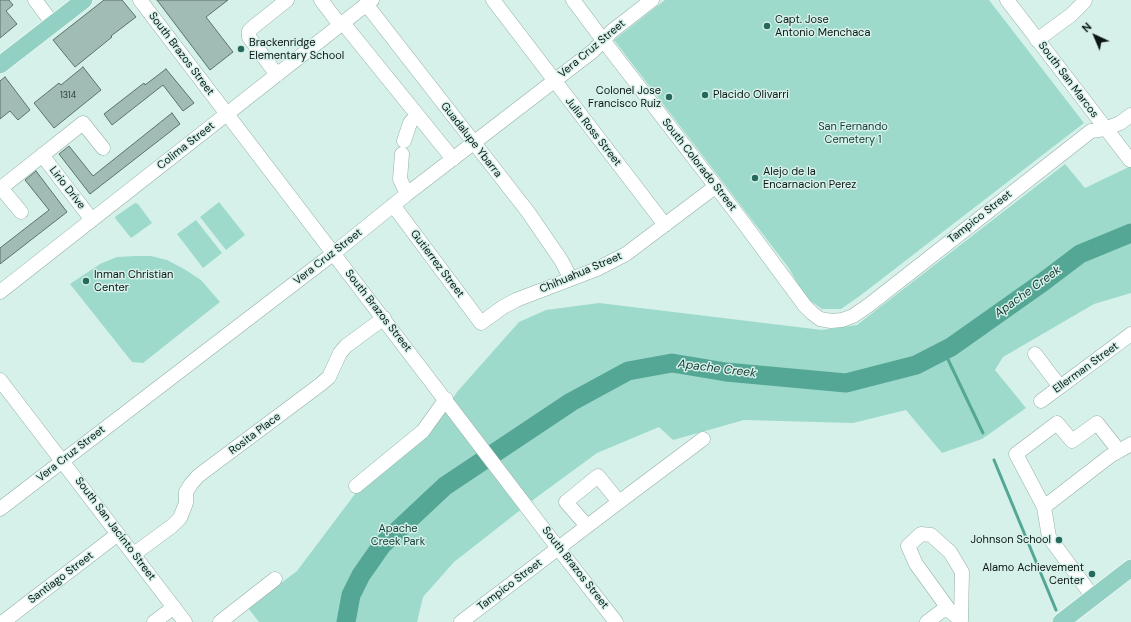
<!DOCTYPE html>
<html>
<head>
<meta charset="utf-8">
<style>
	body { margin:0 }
	#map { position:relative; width:1131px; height:622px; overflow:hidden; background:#d5f1e9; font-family:"DM Sans",sans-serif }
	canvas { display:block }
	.north { position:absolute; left:1075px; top:16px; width:40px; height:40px; -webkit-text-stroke:3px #d5f1e9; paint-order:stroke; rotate:316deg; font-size:11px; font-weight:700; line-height:16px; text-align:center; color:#0c1614 }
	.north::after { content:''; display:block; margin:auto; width:14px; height:18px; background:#0c1614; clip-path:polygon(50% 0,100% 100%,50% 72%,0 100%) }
</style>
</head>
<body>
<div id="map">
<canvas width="1131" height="622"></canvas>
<div class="north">N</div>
</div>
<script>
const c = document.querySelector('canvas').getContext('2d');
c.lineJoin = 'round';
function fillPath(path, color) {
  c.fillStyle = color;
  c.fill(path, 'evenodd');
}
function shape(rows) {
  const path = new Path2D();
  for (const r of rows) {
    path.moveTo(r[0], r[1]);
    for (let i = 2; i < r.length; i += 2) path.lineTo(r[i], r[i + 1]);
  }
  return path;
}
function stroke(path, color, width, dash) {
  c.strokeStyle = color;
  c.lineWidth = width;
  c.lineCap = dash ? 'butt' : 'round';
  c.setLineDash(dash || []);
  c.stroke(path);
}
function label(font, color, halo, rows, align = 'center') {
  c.font = font + ' "DM Sans",sans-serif';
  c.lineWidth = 3;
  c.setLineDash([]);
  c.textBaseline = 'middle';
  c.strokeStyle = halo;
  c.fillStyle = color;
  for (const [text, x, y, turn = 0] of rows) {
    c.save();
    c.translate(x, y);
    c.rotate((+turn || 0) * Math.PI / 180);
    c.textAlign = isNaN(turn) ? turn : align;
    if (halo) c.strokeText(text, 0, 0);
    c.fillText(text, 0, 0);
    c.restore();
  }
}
fillPath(shape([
	[665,0,989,0,1084,123,861,295,841,309,822,309,806,298,788,267,614,40],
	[1065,164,1085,188,1131,166,1131,293,1094,304,1003,357,995,370,1026,408,982,439,942,453,906,410,853,423,744,420,673,440,659,427,597,453,537,497,454,562,423,597,417,622,259,622,248,608,297,571,355,494,426,437,457,392,519,322,546,310,599,303,822,330,857,325],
	[219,202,245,235,226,250,200,217],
	[135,203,138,204,152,223,131,238,115,218,116,216],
	[196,220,222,253,203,268,177,234],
	[136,256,151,256,167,260,184,269,201,280,220,302,143,363,132,362,70,284,100,264,117,257]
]), '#9edacb');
stroke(shape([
	[944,351,983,433],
	[994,460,1056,610]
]), '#54a795', 3);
stroke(shape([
	[346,622,351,595,361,575,382,545,445,486,571,402,628,371,672,363,726,372,846,383,916,365,951,347,1043,282,1080,254,1131,233]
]), '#54a795', 19);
const building = shape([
	[0,0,9,0,13,5,6,11,17,24,0,38,0,0],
	[104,0,122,0,136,17,111,36,112,37,75,67,53,40,104,0],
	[157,0,228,0,206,17,233,52,210,70,157,0],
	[83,67,101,90,54,128,34,103,59,83,61,85,83,67],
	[166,69,194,103,183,111,163,85,112,125,104,114,144,83,145,85,166,69],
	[5,77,30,110,18,120,10,111,0,119,0,81,5,77],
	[172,113,180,124,90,194,59,154,69,146,93,176,172,113],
	[36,171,67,212,0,264,0,248,49,210,25,180,36,171]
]);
fillPath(building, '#a1bcb5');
stroke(building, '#5a736c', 1);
const minor = shape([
	[35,0,53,24],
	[140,0,558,548,616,622],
	[321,0,340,25],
	[493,0,665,225],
	[573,0,603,40,740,218,805,306,812,313,820,319,831,321,842,320,853,316,869,305,1091,131,1105,129,1120,123,1131,115],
	[1007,0,1130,160],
	[366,4,528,212,561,260,571,279],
	[343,23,453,159],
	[1037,40,1071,15,1083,3,1085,0],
	[277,75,249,37,249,31,252,28,287,0],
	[404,141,410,123,417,115],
	[402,154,400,179,407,194],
	[42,155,92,220],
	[393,205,481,323,503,307,516,300,597,269,626,254,715,187],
	[21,212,1,188,83,123,103,148],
	[0,292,372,0],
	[1035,354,1060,387],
	[0,380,185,622],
	[1041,401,1131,334],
	[1119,451,1097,423,1072,441,1057,423,1016,454,1044,507,1110,456,1119,451,1131,444],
	[356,486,423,431,446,399],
	[1044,507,1049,537,1093,597],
	[0,509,334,253,407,194,593,51,612,31,652,0],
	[587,526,566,502,598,476,619,502],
	[134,554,172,526,180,518,186,503,186,492,191,484,198,476,321,384,329,377,340,353,346,346,384,318],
	[950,611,916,564,908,546,921,534,931,535,950,552,962,572,961,620],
	[3,622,118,534],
	[154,622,174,607],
	[220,622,275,579],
	[461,622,619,502,703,439],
	[927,622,943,610,950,611,956,616]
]);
const major = shape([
	[0,65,84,0],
	[1061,622,1131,568]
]);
stroke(minor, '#94afa8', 15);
stroke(major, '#fff', 18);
stroke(minor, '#fff', 14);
stroke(major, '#93d0c4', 17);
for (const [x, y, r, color] of [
	[767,26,4,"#25695c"],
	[241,49,4,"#25695c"],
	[705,95,4,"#25695c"],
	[669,97,4,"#25695c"],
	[755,178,4,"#25695c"],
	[86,281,4,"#25695c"],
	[1059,540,4,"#25695c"],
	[1092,574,4,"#25695c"]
]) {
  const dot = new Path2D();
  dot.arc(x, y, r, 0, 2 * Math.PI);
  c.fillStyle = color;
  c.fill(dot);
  stroke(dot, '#d5f1e9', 1.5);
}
label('9px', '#31403c', null, [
	["1314",68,96]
]);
label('11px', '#0c1614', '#d5f1e9', [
	["Capt. Jose",775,20],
	["Antonio Menchaca",775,33],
	["Brackenridge",249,43],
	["Elementary School",249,56],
	["Colonel Jose",661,91,"right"],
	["Francisco Ruiz",661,104,"right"],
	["Placido Olivarri",713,95],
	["Alejo de la",763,172],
	["Encarnacion Perez",763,185],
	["Inman Christian",94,275],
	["Center",94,288],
	["Johnson School",1051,540,"right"],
	["Alamo Achievement",1084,568,"right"],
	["Center",1084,581,"right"]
], 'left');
label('11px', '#0c1614', '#d5f1e9', [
	["Vera Cruz Street",592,49,-40],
	["South Brazos Street",181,54,53],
	["South San Marcos",1068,80,53],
	["Julia Ross Street",593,132,52],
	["Guadalupe Ybarra",471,140,52],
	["Colima Street",186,146,-38],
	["South Colorado Street",699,165,52],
	["Lirio Drive",67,188,52],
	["Tampico Street",980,217,-38],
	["Vera Cruz Street",328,257,-38],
	["Gutierrez Street",437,264,53],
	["Chihuahua Street",581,273,-23],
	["South Brazos Street",378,311,52],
	["Ellerman Street",1086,368,-36],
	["Rosita Place",255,434,-37],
	["Vera Cruz Street",71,454,-38],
	["South San Jacinto Street",115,529,53],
	["South Brazos Street",575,568,52],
	["Santiago Street",61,578,-37],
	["Tampico Street",510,585,-37]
]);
label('11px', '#194038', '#d5f1e9', [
	["San Fernando",853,127],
	["Cemetery 1",853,140],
	["Apache",398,529],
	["Creek Park",398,542]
]);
label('italic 12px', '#123931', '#d5f1e9', [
	["Apache Creek",1028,292,-36],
	["Apache Creek",717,369,7]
]);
</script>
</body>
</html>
